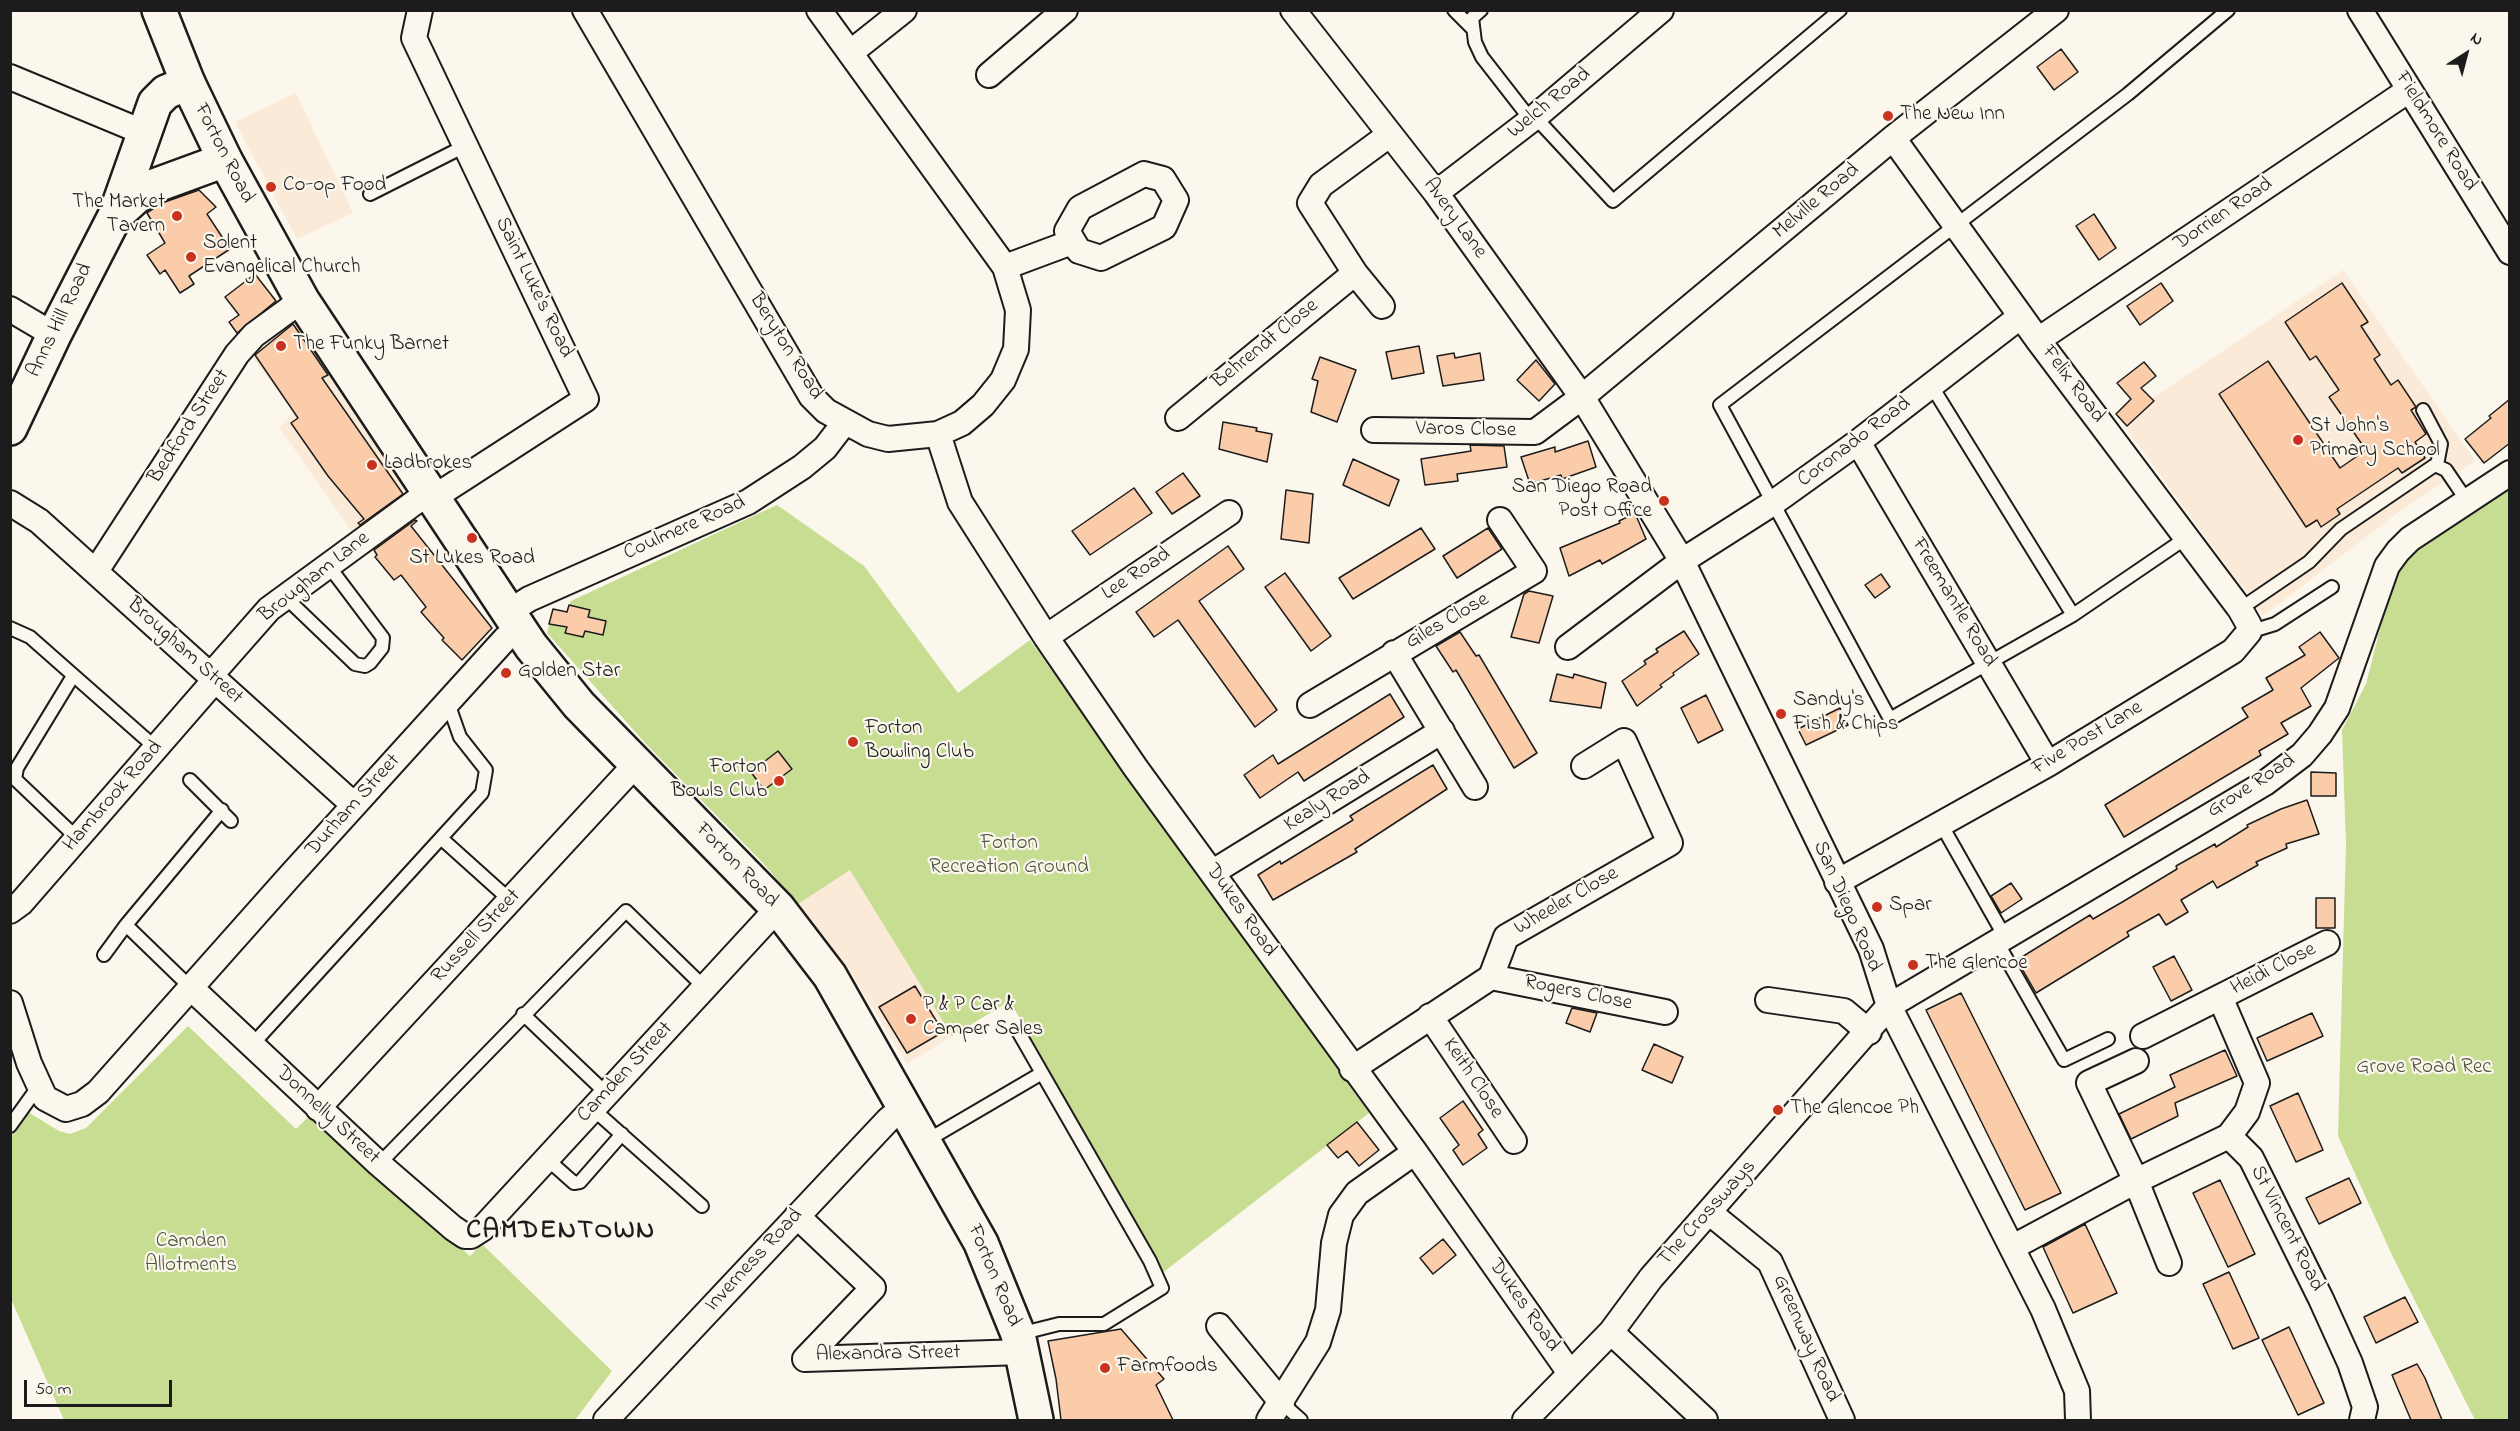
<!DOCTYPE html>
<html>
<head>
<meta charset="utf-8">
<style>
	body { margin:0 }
	#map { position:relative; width:2520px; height:1431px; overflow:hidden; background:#fbf7ec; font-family:"Indie Flower",sans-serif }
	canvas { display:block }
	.frame { position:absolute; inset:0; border:12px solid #1c1c1c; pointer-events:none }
	.north { position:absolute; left:2436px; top:24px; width:60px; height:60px; -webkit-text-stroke:4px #fbf7ec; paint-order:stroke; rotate:36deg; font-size:16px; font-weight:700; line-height:24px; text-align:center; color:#1c1c1c }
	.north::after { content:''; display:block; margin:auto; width:21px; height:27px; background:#1c1c1c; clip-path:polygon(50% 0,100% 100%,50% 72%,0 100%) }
	.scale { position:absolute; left:24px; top:1380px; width:148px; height:27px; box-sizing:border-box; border:3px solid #1c1c1c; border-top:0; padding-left:8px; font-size:18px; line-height:21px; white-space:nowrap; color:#1c1c1c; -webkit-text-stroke:4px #fbf7ec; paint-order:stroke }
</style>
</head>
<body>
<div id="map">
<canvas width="2520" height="1431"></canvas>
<div class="frame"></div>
<div class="north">N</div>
<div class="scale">50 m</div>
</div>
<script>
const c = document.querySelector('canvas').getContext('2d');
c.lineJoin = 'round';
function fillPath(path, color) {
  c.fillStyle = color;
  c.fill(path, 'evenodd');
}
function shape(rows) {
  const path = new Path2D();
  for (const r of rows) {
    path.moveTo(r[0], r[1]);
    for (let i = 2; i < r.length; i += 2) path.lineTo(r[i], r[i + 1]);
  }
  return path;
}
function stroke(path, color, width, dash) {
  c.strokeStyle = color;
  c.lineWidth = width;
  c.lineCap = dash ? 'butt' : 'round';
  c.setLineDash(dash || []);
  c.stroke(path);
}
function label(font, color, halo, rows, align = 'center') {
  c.font = font + ' "Indie Flower",sans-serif';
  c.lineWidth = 4.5;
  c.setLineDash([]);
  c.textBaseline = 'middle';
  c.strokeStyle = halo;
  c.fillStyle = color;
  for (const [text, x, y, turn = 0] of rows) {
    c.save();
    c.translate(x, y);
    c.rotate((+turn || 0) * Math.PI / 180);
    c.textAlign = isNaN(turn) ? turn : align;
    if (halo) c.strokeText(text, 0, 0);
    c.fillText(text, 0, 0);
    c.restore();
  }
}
fillPath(shape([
	[296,93,353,213,297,239,235,122],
	[2343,270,2475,461,2400,511,2263,616,2120,420],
	[300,322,414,497,357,539,279,427,294,413,253,358,274,337],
	[850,869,952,1036,907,1064,848,968,798,904]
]), '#fbead8');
fillPath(shape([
	[2509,485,2509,1420,2475,1420,2392,1255,2338,1136,2346,844,2342,730,2366,684,2393,578,2403,557],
	[777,505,864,566,958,693,1030,640,1369,1113,1161,1274,1010,1001,952,1036,850,870,798,904,763,863,647,745,547,633,553,609,567,612,571,601],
	[188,1026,296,1129,311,1114,470,1256,482,1244,612,1371,575,1420,64,1420,11,1299,10,1138,28,1112,59,1131,70,1134,86,1128]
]), '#c6dd92');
const building = shape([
	[2061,49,2078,72,2054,90,2037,67,2061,49],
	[199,190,216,207,207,214,230,249,189,276,194,284,180,293,165,270,160,274,147,255,165,243,147,213,162,203,199,190],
	[2094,214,2116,248,2099,260,2076,226,2094,214],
	[255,274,276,301,237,333,229,322,239,315,225,297,255,274],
	[2161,283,2173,301,2140,325,2127,306,2161,283],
	[2342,283,2368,322,2361,326,2380,355,2374,359,2391,385,2398,380,2416,407,2411,410,2426,434,2415,442,2425,458,2402,473,2398,468,2337,509,2340,514,2321,527,2317,520,2306,527,2219,394,2268,361,2340,468,2366,450,2329,397,2339,390,2316,356,2310,360,2285,322,2342,283],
	[293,324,328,375,322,378,403,494,360,525,358,523,364,519,328,476,291,423,298,418,255,355,293,324],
	[1419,346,1424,373,1392,379,1386,352,1419,346],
	[1454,353,1455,358,1480,353,1484,380,1443,386,1437,356,1454,353],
	[1320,357,1356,370,1337,422,1311,412,1318,381,1312,379,1320,357],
	[1536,360,1555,384,1539,401,1517,380,1536,360],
	[2144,362,2156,376,2141,388,2154,401,2127,426,2116,414,2131,399,2117,383,2144,362],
	[2510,399,2510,443,2484,463,2465,439,2491,418,2489,416,2510,399],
	[1223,422,1257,428,1256,431,1272,434,1267,462,1219,449,1223,422],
	[1588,441,1596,467,1562,479,1561,475,1530,484,1521,457,1555,447,1555,452,1588,441],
	[1470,445,1504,446,1507,467,1457,474,1458,481,1425,485,1421,459,1471,451,1470,445],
	[1353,459,1399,480,1389,506,1343,485,1353,459],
	[1183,473,1200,496,1172,514,1156,492,1183,473],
	[1134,488,1152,513,1090,555,1072,531,1134,488],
	[1286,490,1313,494,1309,543,1281,539,1286,490],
	[1635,513,1646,539,1602,564,1600,560,1569,576,1560,548,1620,523,1619,521,1635,513],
	[415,520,417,521,411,526,492,628,462,660,442,640,444,638,421,612,426,607,401,575,394,580,375,557,377,555,374,550,415,520],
	[1421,528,1435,549,1353,599,1339,578,1421,528],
	[1488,528,1502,549,1457,578,1443,556,1488,528],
	[1228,546,1244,569,1199,601,1277,710,1255,727,1178,620,1154,637,1136,612,1228,546],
	[1285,573,1331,636,1311,651,1265,587,1285,573],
	[1881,574,1890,587,1875,598,1865,585,1881,574],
	[1529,591,1553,596,1539,643,1511,637,1524,594,1529,591],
	[569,605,590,610,588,617,606,621,603,635,585,631,583,637,565,633,567,627,549,624,553,609,567,612,569,605],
	[1684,631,1699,654,1673,673,1674,675,1660,685,1662,687,1637,706,1622,681,1646,664,1644,661,1658,652,1656,649,1684,631],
	[1460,632,1476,656,1479,655,1537,753,1514,768,1456,670,1453,672,1436,646,1460,632],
	[2320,632,2339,658,2301,688,2311,706,2281,723,2288,734,2259,751,2261,755,2124,837,2105,805,2248,717,2242,708,2273,690,2266,678,2305,655,2299,647,2320,632],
	[1557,674,1573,678,1574,674,1606,683,1601,708,1550,701,1557,674],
	[1390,694,1404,717,1304,781,1298,772,1260,798,1244,775,1273,755,1278,764,1390,694],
	[1706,695,1723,730,1698,743,1681,708,1706,695],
	[1840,708,1848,725,1806,745,1798,729,1840,708],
	[778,751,792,769,764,790,751,772,778,751],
	[1433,765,1447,789,1355,849,1357,852,1273,900,1258,875,1280,861,1281,864,1353,820,1350,816,1433,765],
	[2311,772,2336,773,2336,796,2311,796,2311,772],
	[2307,800,2319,834,2286,844,2287,848,2256,862,2258,865,2217,888,2213,881,2181,900,2188,912,2166,925,2159,914,2127,932,2129,936,2036,993,2017,960,2090,915,2093,919,2124,901,2177,869,2176,866,2215,844,2216,847,2248,827,2247,825,2281,809,2307,800],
	[2011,883,2022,899,2001,913,1991,896,2011,883],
	[2316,898,2335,898,2335,928,2316,928,2316,898],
	[2174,956,2192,990,2171,1001,2153,967,2174,956],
	[915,986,943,1032,907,1053,879,1007,915,986],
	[1961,993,2061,1193,2025,1210,1926,1010,1961,993],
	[1572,1008,1597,1013,1590,1032,1566,1023,1572,1008],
	[2312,1013,2323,1036,2267,1061,2257,1038,2312,1013],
	[1654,1044,1683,1057,1672,1083,1642,1070,1654,1044],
	[2225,1050,2237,1076,2175,1103,2178,1116,2131,1139,2119,1114,2175,1087,2170,1075,2225,1050],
	[2298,1093,2323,1150,2296,1162,2270,1106,2298,1093],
	[1463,1101,1483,1130,1478,1134,1487,1148,1463,1165,1453,1150,1459,1145,1440,1118,1463,1101],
	[1357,1122,1379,1150,1359,1166,1347,1151,1338,1158,1327,1145,1357,1122],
	[2349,1178,2361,1203,2319,1224,2306,1198,2349,1178],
	[2220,1180,2255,1254,2228,1267,2193,1193,2220,1180],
	[2085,1224,2117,1293,2073,1313,2043,1247,2085,1224],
	[1443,1239,1456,1255,1433,1274,1420,1258,1443,1239],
	[2229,1272,2259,1338,2233,1349,2203,1284,2229,1272],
	[2405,1297,2418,1322,2376,1343,2364,1317,2405,1297],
	[2289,1327,2324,1403,2298,1415,2262,1340,2289,1327],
	[1121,1329,1164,1379,1156,1385,1173,1420,1061,1420,1056,1379,1048,1341,1121,1329],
	[2417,1364,2425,1378,2442,1420,2411,1420,2392,1375,2417,1364]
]);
fillPath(building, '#fbcca9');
stroke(building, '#1c1c1c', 1.5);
const lane = shape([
	[1454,10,1472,28],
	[1481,10,1472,18,1475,42,1482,57,1531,120],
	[1535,117,1613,201,1840,10],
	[370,194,465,146],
	[1931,385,2073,615],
	[2423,410,2441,444,2437,465],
	[2186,538,2073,615,1890,719,1720,405,2128,94,2228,10],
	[282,594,355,664,365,666,370,663,382,648,383,638,328,565],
	[2240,609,2309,562,2341,529,2435,465,2446,470,2467,501],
	[10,628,30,637,156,748],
	[2249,632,2275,624,2332,587],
	[73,676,17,768,15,779,77,838],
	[190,780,231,821],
	[1941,824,2005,937],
	[442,839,511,901],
	[126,925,190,987],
	[1997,942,2064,1060,2108,1039],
	[104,955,126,925,222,810],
	[523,1014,607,1094],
	[1019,1033,1042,1073],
	[251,1046,482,793,486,770,460,737,448,703],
	[593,1109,702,1206],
	[10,1126,38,1087],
	[926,1141,1042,1073,1150,1261,1162,1288,1104,1324,1059,1324,1019,1334],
	[547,1159,574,1183,580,1182,622,1134],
	[379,1164,626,911,705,988],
	[1282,1403,1301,1420]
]);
const street = shape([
	[420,10,414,38,586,399,433,498],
	[585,10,811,396,826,411,868,434,888,439,938,434,962,423,983,405,1003,380,1016,349,1018,310,1005,267,819,10],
	[1293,10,1436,193,1582,397,1682,561,1871,949,1889,1006,2043,1309,2077,1391,2078,1420],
	[2360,10,2510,252],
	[850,53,904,10],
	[989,75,1065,10],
	[10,77,145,133],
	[1144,174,1163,179,1176,200,1164,227,1101,258,1079,251,1067,231,1080,208,1144,174],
	[1436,193,1535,117,1661,10],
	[1005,267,1072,242],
	[1382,306,1355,273,1310,203,1321,185,1389,135],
	[10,309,54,335],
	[2038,340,2409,90],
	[1178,418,1355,273],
	[1374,430,1535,432,1582,397,1893,138,2056,10],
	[938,434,960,502,1046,637,1135,767,1415,1152,1570,1373],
	[1858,442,2048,764],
	[10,503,39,521,354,805],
	[96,571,237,354,254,335,302,300],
	[509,612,529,599,748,502,802,467,825,448,845,422],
	[1046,637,1229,513],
	[1568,647,1682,561,1773,503,1858,442,2021,316],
	[1394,653,1475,787],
	[210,676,269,609,429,492],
	[1310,705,1534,571,1500,520],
	[1213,872,1442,731],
	[1837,882,2048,764,2233,651,2249,632,2249,625,2240,609,2038,340,1893,138],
	[10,911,21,903,215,680],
	[1491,977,1665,1012],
	[190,987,379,1164,453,1228,465,1236,471,1236,482,1229,778,908],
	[2220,997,2257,1083,2247,1112,2229,1136],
	[1768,1000,1844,1011,1869,1032],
	[10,1003,29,1063,45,1098,66,1109,82,1104,98,1092,290,876,505,639,520,628],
	[1430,1016,1514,1141],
	[2143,1036,2327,943],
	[2136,1061,2089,1083,2136,1181,2169,1263],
	[1352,1069,1491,977,1506,937,1670,843,1624,741,1584,766],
	[318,1108,636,764],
	[1710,1213,1770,1262,1842,1420],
	[797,1216,873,1288,805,1359,1023,1352],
	[2013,1247,2136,1181,2229,1136,2251,1158,2321,1299,2350,1363,2365,1407,2362,1420],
	[1219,1326,1282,1403],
	[1611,1332,1705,1420],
	[606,1420,888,1120,906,1105],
	[1269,1420,1318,1342,1328,1310,1334,1243,1341,1215,1357,1193,1415,1152],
	[1525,1420,1611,1332,1651,1278,1889,1006,2265,783,2302,755,2320,734,2337,708,2387,566,2398,551,2410,539,2510,473]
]);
const secondary = shape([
	[116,215,137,196,154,186,225,160],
	[10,428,54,335,115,216,155,103,166,92,188,83]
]);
const primary = shape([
	[159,10,188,83,225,160,302,300,531,646,579,705,778,908,830,976,981,1243,1018,1334,1036,1420]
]);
stroke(lane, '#1c1c1c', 16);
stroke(street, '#1c1c1c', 28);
stroke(secondary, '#1c1c1c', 38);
stroke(primary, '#1c1c1c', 38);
stroke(lane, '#fbf7ec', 12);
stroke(street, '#fbf7ec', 24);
stroke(secondary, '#fbf7ec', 33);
stroke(primary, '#fbf7ec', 33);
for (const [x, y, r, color] of [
	[1888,116,6,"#c8321e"],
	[271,187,6,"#c8321e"],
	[177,216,6,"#c8321e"],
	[191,257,6,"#c8321e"],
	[281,346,6,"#c8321e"],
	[2298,440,6,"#c8321e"],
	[372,465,6,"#c8321e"],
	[1664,501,6,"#c8321e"],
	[472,538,6,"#c8321e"],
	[506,673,6,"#c8321e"],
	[1781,714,6,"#c8321e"],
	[853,742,6,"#c8321e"],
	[779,781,6,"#c8321e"],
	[1877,907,6,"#c8321e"],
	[1913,965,6,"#c8321e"],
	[911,1019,6,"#c8321e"],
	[1778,1110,6,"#c8321e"],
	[1105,1368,6,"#c8321e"]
]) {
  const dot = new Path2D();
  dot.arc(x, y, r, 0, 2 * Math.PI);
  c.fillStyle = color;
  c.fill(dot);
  stroke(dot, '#fbf7ec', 2);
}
label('21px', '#1c1c1c', '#fbf7ec', [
	["Welch Road",1550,104,-39],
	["Fieldmore Road",2435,132,58],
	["Forton Road",223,154,63],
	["Melville Road",1817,202,-40],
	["Dorrien Road",2224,215,-34],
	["Avery Lane",1454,219,54],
	["Saint Luke's Road",533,288,64],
	["Anns Hill Road",61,321,-64],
	["Behrendt Close",1266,345,-39],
	["Beryton Road",785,347,58],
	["Felix Road",2072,385,53],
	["Bedford Street",190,427,-57],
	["Varos Close",1466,431,1],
	["Coronado Road",1855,443,-37],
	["Coulmere Road",685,529,-24],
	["Lee Road",1137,575,-34],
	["Brougham Lane",315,578,-38],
	["Freemantle Road",1953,603,59],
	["Giles Close",1448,622,-30],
	["Brougham Street",184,652,42],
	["Five Post Lane",2088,739,-31],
	["Grove Road",2252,787,-33],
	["Hambrook Road",114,797,-49],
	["Kealy Road",1328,802,-32],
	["Durham Street",354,806,-48],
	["Forton Road",736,866,46],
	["Wheeler Close",1567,902,-30],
	["San Diego Road",1846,907,66],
	["Dukes Road",1240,911,55],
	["Russell Street",477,937,-47],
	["Heidi Close",2274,970,-27],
	["Rogers Close",1578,994,12],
	["Camden Street",626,1073,-47],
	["Keith Close",1472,1079,56],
	["Donnelly Street",327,1116,43],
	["The Crossways",1708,1214,-48],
	["St Vincent Road",2286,1229,63],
	["Inverness Road",755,1261,-47],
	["Forton Road",993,1276,67],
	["Dukes Road",1523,1306,55],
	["Greenway Road",1805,1339,66],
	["Alexandra Street",888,1355,-1]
]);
label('21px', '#1c1c1c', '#fbf7ec', [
	["The New Inn",1900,116],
	["Co-op Food",283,187],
	["The Market",165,204,"right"],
	["Tavern",165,228,"right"],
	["Solent",203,245],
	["Evangelical Church",203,269],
	["The Funky Barnet",293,346],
	["St John's",2310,428],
	["Primary School",2310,452],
	["Ladbrokes",384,465],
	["San Diego Road",1652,489,"right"],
	["Post Office",1652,513,"right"],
	["St Lukes Road",472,560,"center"],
	["Golden Star",518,673],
	["Sandy's",1793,702],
	["Fish & Chips",1793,726],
	["Forton",865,730],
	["Bowling Club",865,754],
	["Forton",767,769,"right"],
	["Bowls Club",767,793,"right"],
	["Spar",1889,907],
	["The Glencoe",1925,965],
	["P & P Car &",923,1007],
	["Camper Sales",923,1031],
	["The Glencoe Ph",1790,1110],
	["Farmfoods",1117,1368]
], 'left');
label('21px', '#4f563f', '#fbf7ec', [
	["Forton",1009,845],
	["Recreation Ground",1009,869],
	["Grove Road Rec",2424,1069],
	["Camden",191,1243],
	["Allotments",191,1267]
]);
c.letterSpacing = '1.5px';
label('bold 27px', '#1c1c1c', '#fbf7ec', [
	["CAMDENTOWN",561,1233]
]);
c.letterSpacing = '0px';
</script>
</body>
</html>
